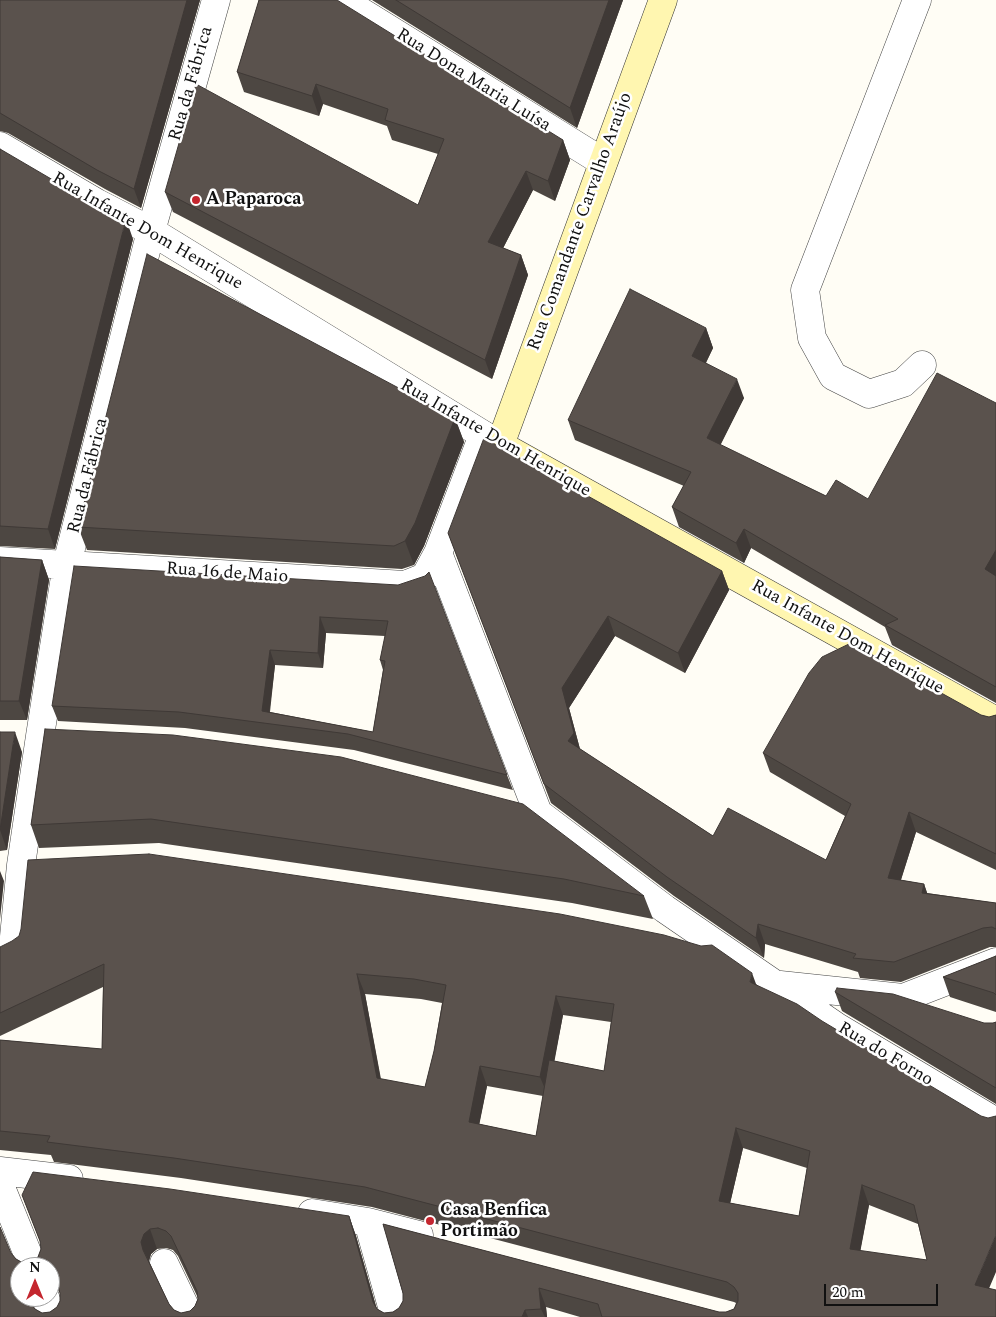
<!DOCTYPE html>
<html>
<head>
<meta charset="utf-8">
<style>
	body { margin:0 }
	#map { position:relative; width:996px; height:1317px; overflow:hidden; background:#fffdf5; font-family:Spectral,serif }
	canvas { display:block }
	.north { position:absolute; left:10px; top:1257px; width:50px; height:50px; box-sizing:border-box; background:#fff; border:1px solid #a0a0a0; border-radius:50%; rotate:0deg; font-size:14px; font-weight:700; line-height:20px; text-align:center; color:#111 }
	.north::after { content:''; display:block; margin:auto; width:18px; height:22px; background:#c4262e; clip-path:polygon(50% 0,100% 100%,50% 72%,0 100%) }
	.scale { position:absolute; left:824px; top:1284px; width:114px; height:22px; box-sizing:border-box; border:2px solid #111; border-top:0; padding-left:6px; font-size:15px; line-height:18px; white-space:nowrap; color:#111; -webkit-text-stroke:4px #fff; paint-order:stroke }
</style>
</head>
<body>
<div id="map">
<canvas width="996" height="1317"></canvas>
<div class="north">N</div>
<div class="scale">20 m</div>
</div>
<script>
const c = document.querySelector('canvas').getContext('2d');
c.lineJoin = 'round';
function shape(rows) {
  const path = new Path2D();
  for (const r of rows) {
    path.moveTo(r[0], r[1]);
    for (let i = 2; i < r.length; i += 2) path.lineTo(r[i], r[i + 1]);
  }
  return path;
}
function stroke(path, color, width, dash) {
  c.strokeStyle = color;
  c.lineWidth = width;
  c.lineCap = dash ? 'butt' : 'round';
  c.setLineDash(dash || []);
  c.stroke(path);
}
function fillPath(path, color) {
  c.fillStyle = color;
  c.fill(path, 'evenodd');
}
function label(font, color, halo, rows, align = 'center') {
  c.font = font + ' Spectral,serif';
  c.lineWidth = 5;
  c.setLineDash([]);
  c.textBaseline = 'middle';
  c.strokeStyle = halo;
  c.fillStyle = color;
  for (const [text, x, y, turn = 0] of rows) {
    c.save();
    c.translate(x, y);
    c.rotate((+turn || 0) * Math.PI / 180);
    c.textAlign = isNaN(turn) ? turn : align;
    if (halo) c.strokeText(text, 0, 0);
    c.fillText(text, 0, 0);
    c.restore();
  }
}
const minor = shape([
	[342,0,603,162],
	[917,0,805,290,812,338,833,376,869,394,903,383,922,365],
	[438,553,538,813,665,909,837,1027,996,1122],
	[0,561,405,585,425,577,438,553,483,435],
	[0,953,13,947,21,865,40,736,67,564,151,231,216,0],
	[780,985,903,998,996,962],
	[0,1171,69,1179],
	[0,1185,33,1267],
	[312,1213,368,1222,419,1235],
	[368,1222,395,1317],
	[164,1263,190,1317],
	[45,1297,52,1317]
]);
const tertiary = shape([
	[0,146,97,203,151,231,500,445]
]);
const secondary = shape([
	[663,0,500,445,996,721]
]);
stroke(minor, '#444', 29);
stroke(tertiary, '#444', 29);
stroke(secondary, '#333', 29);
stroke(minor, '#fff', 28);
stroke(tertiary, '#fff', 28);
stroke(secondary, '#fff6b0', 28);
fillPath(shape([
	[0,0,200,0,141,208,105,189,8,133,0,131],
	[259,0,563,140,570,160,555,201,533,190,503,248,521,255,528,275,492,379,173,212,165,192,418,205,438,154,392,140,387,126,323,104,319,116,244,92,237,72],
	[372,0,623,0,577,128],
	[0,149,133,239,55,549,0,546],
	[706,328,713,348,706,363,744,398,720,445,826,496,868,499,996,403,996,703,892,645,885,627,751,548,744,563,679,527,672,507,684,486,575,440,568,420],
	[455,418,464,442,424,546,414,565,402,569,87,550,78,527],
	[448,533,722,571,729,590,685,673,615,636,569,708,580,749,713,836,826,860,845,816,770,772,763,753,981,715,989,717,996,715,996,870,916,832,901,880,924,884,927,893,996,903,996,947,990,947,901,982,860,978,858,972,765,944,764,958,674,896,551,803],
	[0,557,42,560,49,580,27,720,0,720],
	[398,585,507,775,513,790,354,750,185,728,58,721,52,706],
	[326,633,385,636,380,660,383,670,373,732,270,712,275,665,323,668],
	[45,729,644,896,653,919,572,903,159,843,39,848,31,825],
	[0,732,22,752,7,850,0,851],
	[0,947,756,984,989,1288,996,1317,580,1317,546,1307,547,1317,0,1317,11,1253,16,1259,23,1263,32,1262,38,1257,41,1249,41,1244,22,1195,349,1216,356,1236,376,1306,377,1309,384,1313,393,1312,399,1308,403,1301,403,1293,383,1224,719,1312,726,1312,734,1309,736,1303,734,1302,372,1207,181,1178,54,1162,51,1155,0,1150,0,1040,102,1049,103,987,0,1036],
	[365,994,421,999,442,1003,434,1051,425,1087,381,1079],
	[563,1015,611,1022,604,1071,554,1061],
	[487,1086,543,1096,536,1136,479,1124],
	[743,1148,807,1168,799,1216,730,1203],
	[869,1205,918,1224,927,1260,860,1251],
	[166,1248,173,1250,178,1256,198,1298,195,1306,190,1311,181,1313,174,1310,169,1304,149,1261,151,1254,157,1249],
	[20,1267,50,1267,50,1283,55,1285,60,1293,60,1301,57,1307,50,1312,42,1313,35,1309,31,1303,30,1297,20,1297],
	[996,956,996,1012,950,997,943,977],
	[835,992,984,1023,993,1023,996,1022,996,1104,842,1011]
]), '#4d4742');
fillPath(shape([
	[187,0,200,0,141,208,134,189],
	[609,0,623,0,577,128,570,108],
	[316,84,323,104,319,116,312,96],
	[563,140,570,160,555,201,548,181],
	[526,171,533,190,496,262,488,242],
	[126,219,133,239,55,549,48,529],
	[521,255,528,275,492,379,485,360],
	[706,328,713,348,699,376,692,356],
	[737,379,744,398,714,458,707,438],
	[455,418,464,442,424,546,414,565,405,541],
	[744,529,751,548,744,563,736,543],
	[996,550,996,583,985,569],
	[42,560,49,580,27,720,19,701],
	[722,571,729,590,685,673,678,653],
	[608,616,615,636,569,708,581,753,568,741,562,688],
	[320,617,326,633,323,668,318,653],
	[270,650,275,665,268,723,262,711],
	[15,732,22,752,7,850,0,830],
	[909,812,916,832,895,898,888,878],
	[0,871,4,881,0,919],
	[924,884,931,904,922,893],
	[758,924,765,944,764,958,756,938],
	[752,973,759,992,750,982],
	[357,974,365,994,384,1098,377,1078],
	[556,996,563,1015,548,1096,540,1077],
	[480,1066,487,1086,476,1141,469,1122],
	[736,1128,743,1148,726,1221,719,1201],
	[862,1185,869,1205,857,1269,850,1249],
	[349,1216,356,1236,379,1317,373,1302],
	[150,1229,157,1249,151,1254,149,1261,143,1250,141,1242,144,1234],
	[996,1235,996,1272,982,1305,975,1285],
	[33,1262,35,1267,26,1267],
	[539,1288,546,1307,547,1317,545,1317,541,1309],
	[525,1310,528,1317,522,1317]
]), '#3f3936');
const building = shape([
	[0,0,187,0,134,189,97,170,0,113,0,0],
	[259,0,337,0,563,140,548,181,526,171,488,242,521,255,485,360,165,192,196,84,418,205,444,139,385,120,388,109,316,84,312,96,237,72,259,0],
	[396,0,609,0,570,108,396,0],
	[0,149,82,197,126,219,48,529,0,526,0,149],
	[147,254,455,418,415,523,405,541,394,546,78,527,147,254],
	[630,289,706,328,692,356,737,379,707,438,826,496,836,480,868,499,937,373,996,403,996,550,985,569,996,576,996,687,885,625,898,619,744,529,736,543,672,507,691,472,568,420,630,289],
	[484,438,722,571,678,653,608,616,562,688,574,733,568,741,713,836,728,808,826,860,851,804,763,753,809,673,822,657,851,643,981,715,989,717,996,715,996,854,909,812,888,878,924,884,922,893,996,903,996,929,992,927,983,928,894,962,853,958,856,954,758,924,756,938,667,877,544,784,448,533,484,438],
	[0,557,42,560,19,701,0,701,0,557],
	[74,566,398,585,425,576,429,572,507,775,348,734,179,712,52,706,74,566],
	[320,617,388,621,380,660,385,661,373,732,262,711,270,650,318,653,320,617],
	[45,729,173,735,341,757,523,804,644,896,564,879,151,819,31,825,45,729],
	[0,732,15,732,0,830,0,732],
	[149,854,560,914,664,935,701,946,712,945,752,973,750,982,797,1004,822,1021,981,1116,988,1118,996,1116,996,1235,975,1285,996,1290,996,1317,602,1317,598,1304,539,1288,541,1309,525,1310,522,1317,0,1317,0,1227,11,1253,16,1259,23,1263,32,1262,38,1257,41,1249,40,1241,22,1195,33,1172,170,1189,349,1216,373,1302,377,1309,384,1313,393,1312,399,1308,403,1301,403,1293,383,1224,719,1312,726,1312,734,1309,738,1301,738,1293,734,1287,727,1282,365,1187,174,1158,47,1142,50,1136,0,1131,0,1040,102,1049,104,964,0,1013,0,947,12,941,19,936,21,929,28,860,149,854],
	[357,974,414,979,446,985,434,1051,425,1087,377,1078,357,974],
	[556,996,614,1004,604,1071,549,1060,536,1136,469,1122,480,1066,540,1077,556,996],
	[736,1128,810,1151,799,1216,719,1201,736,1128],
	[862,1185,914,1205,927,1260,850,1249,862,1185],
	[158,1228,166,1231,171,1236,197,1291,198,1299,195,1306,190,1311,181,1313,174,1310,169,1304,143,1250,141,1242,144,1234,150,1229,158,1228],
	[33,1262,41,1262,48,1265,49,1267,50,1267,50,1269,53,1272,60,1293,60,1301,57,1307,50,1312,42,1313,35,1309,30,1302,28,1297,20,1297,20,1267,26,1267,33,1262],
	[996,956,996,995,994,993,943,977,996,956],
	[837,988,893,994,984,1023,993,1023,996,1022,996,1088,835,992,837,988]
]);
fillPath(building, '#5a524d');
stroke(building, '#3f3936', 1);
for (const [x, y, r, color] of [
	[196,200,5,"#c4262e"],
	[430,1221,5,"#c4262e"]
]) {
  const dot = new Path2D();
  dot.arc(x, y, r, 0, 2 * Math.PI);
  c.fillStyle = color;
  c.fill(dot);
  stroke(dot, '#fff', 2);
}
label('18px', '#111', '#fff', [
	["Rua Dona Maria Luísa",473,81,32],
	["Rua da Fábrica",192,84,-74],
	["Rua Comandante Carvalho Araújo",581,222,-70],
	["Rua Infante Dom Henrique",147,232,30],
	["Rua Infante Dom Henrique",495,439,30],
	["Rua da Fábrica",89,476,-76],
	["Rua 16 de Maio",227,574,4],
	["Rua Infante Dom Henrique",847,638,29],
	["Rua do Forno",885,1055,31]
]);
label('bold 18px', '#111', '#fff', [
	["A Paparoca",206,200],
	["Casa Benfica",440,1211],
	["Portimão",440,1232]
], 'left');
</script>
</body>
</html>
